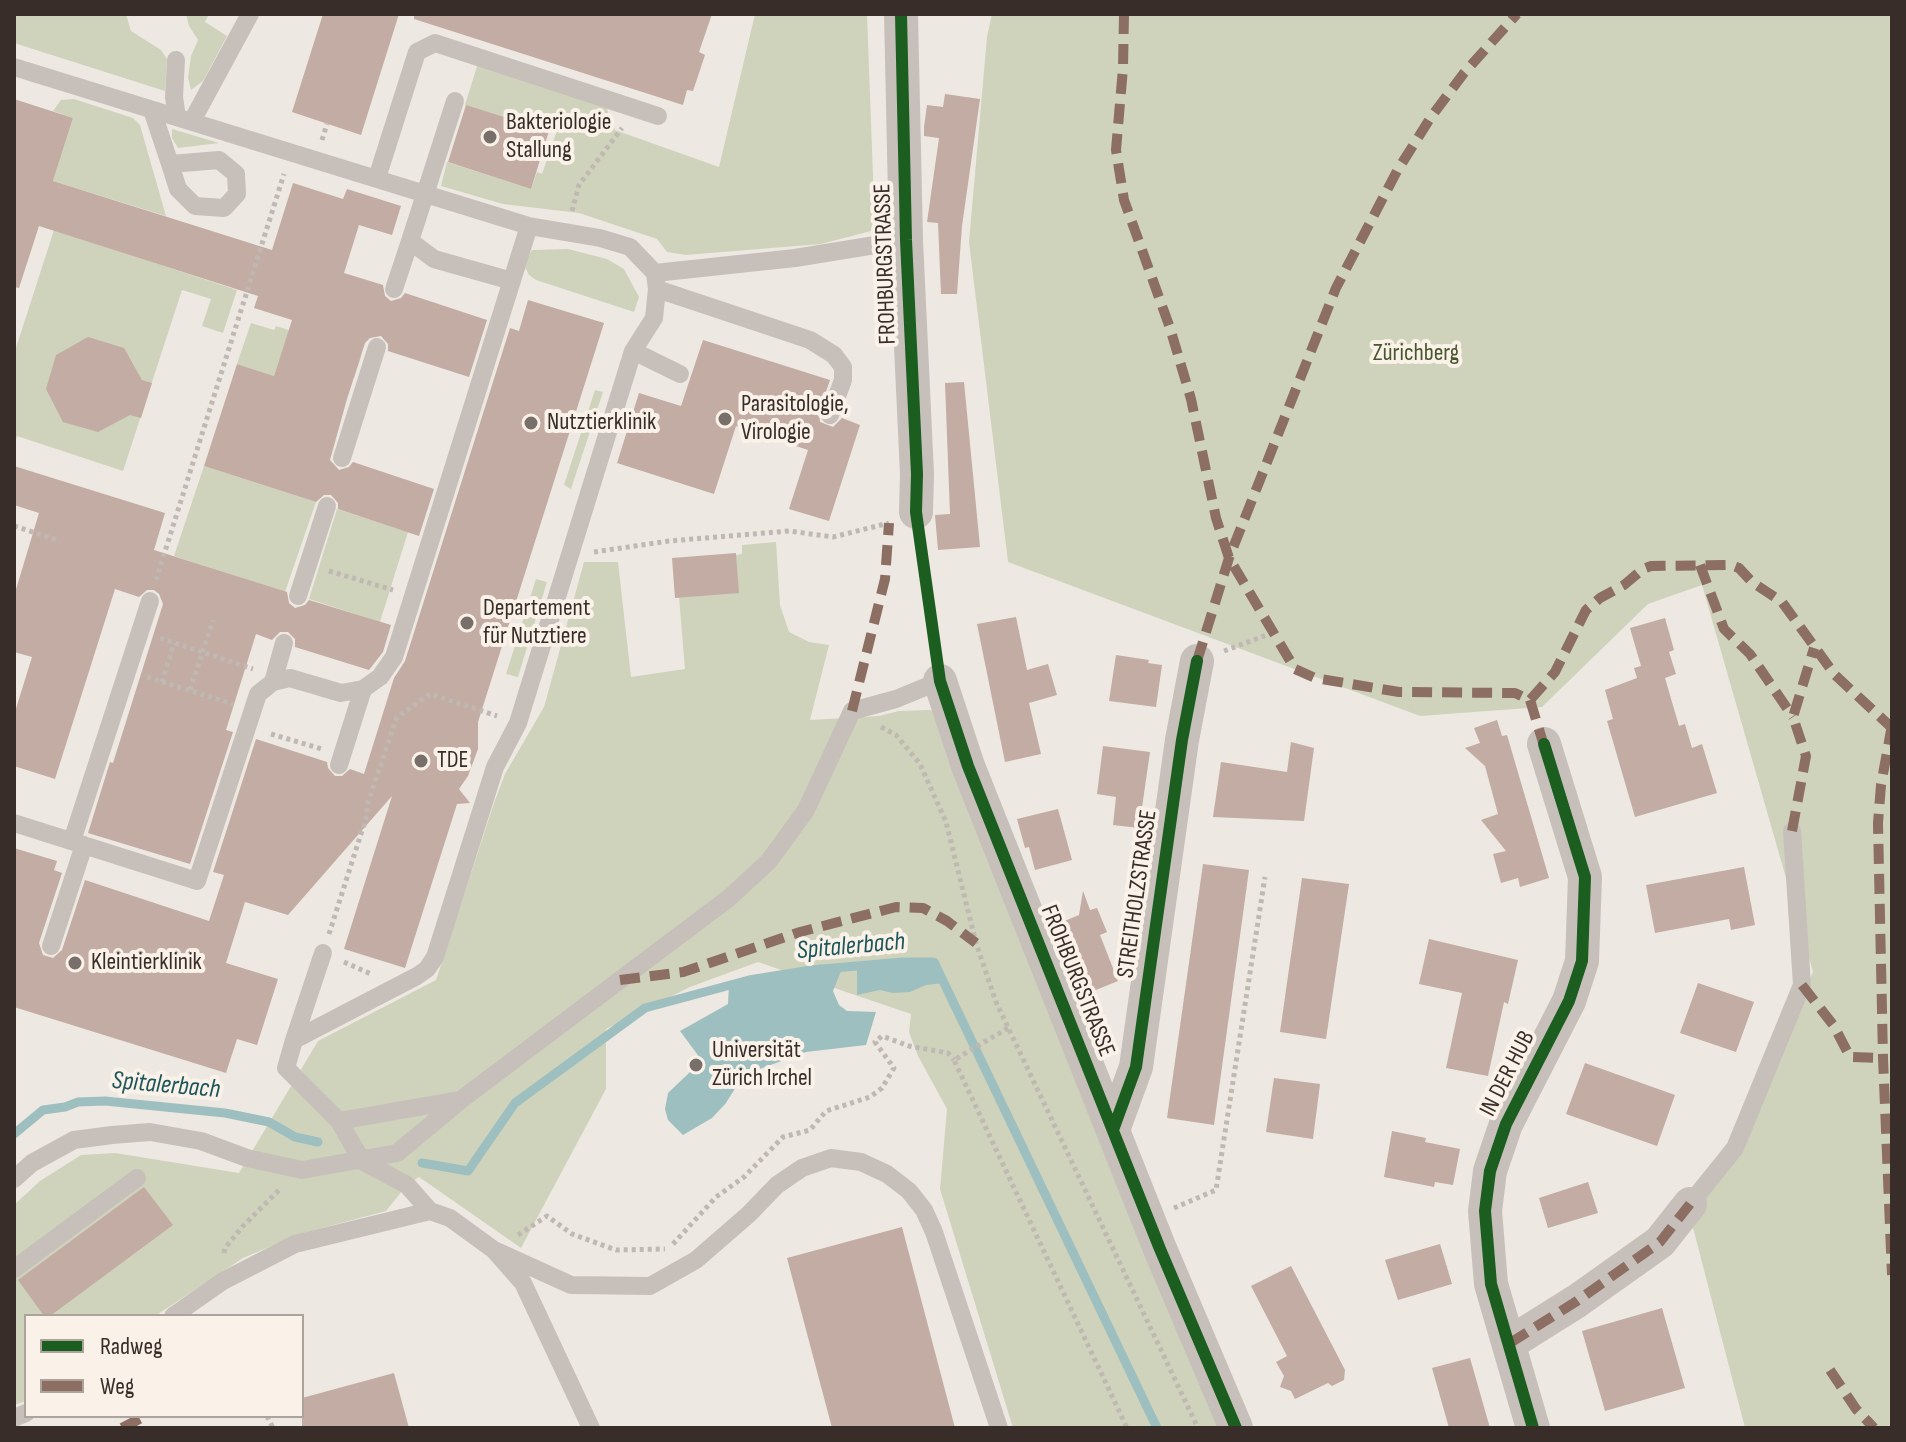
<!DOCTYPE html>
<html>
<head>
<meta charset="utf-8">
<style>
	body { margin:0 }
	#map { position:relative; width:1906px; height:1442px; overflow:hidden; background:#eee8e2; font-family:"Sofia Sans Condensed",sans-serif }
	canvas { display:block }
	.frame { position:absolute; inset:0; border:16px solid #382d29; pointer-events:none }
	.legend { position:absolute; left:24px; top:1314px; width:280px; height:104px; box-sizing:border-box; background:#faf2e9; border:2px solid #aca39c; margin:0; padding:10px 14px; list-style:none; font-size:24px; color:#382d29 }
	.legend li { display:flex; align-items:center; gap:16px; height:40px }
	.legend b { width:40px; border:2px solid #aca39c }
</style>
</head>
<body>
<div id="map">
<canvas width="1906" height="1442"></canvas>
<div class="frame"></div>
<ul class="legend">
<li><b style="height:10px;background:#1b5e20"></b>Radweg</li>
<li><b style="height:10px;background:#8d6e63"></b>Weg</li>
</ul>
</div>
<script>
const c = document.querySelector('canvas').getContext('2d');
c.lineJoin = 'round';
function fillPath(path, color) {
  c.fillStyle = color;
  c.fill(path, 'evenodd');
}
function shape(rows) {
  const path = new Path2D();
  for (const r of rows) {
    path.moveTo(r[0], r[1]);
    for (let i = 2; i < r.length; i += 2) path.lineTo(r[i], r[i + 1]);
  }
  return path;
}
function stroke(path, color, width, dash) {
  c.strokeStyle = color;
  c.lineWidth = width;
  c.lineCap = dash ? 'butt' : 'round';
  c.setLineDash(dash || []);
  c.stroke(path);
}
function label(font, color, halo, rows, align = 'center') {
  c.font = font + ' "Sofia Sans Condensed",sans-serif';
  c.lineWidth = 8;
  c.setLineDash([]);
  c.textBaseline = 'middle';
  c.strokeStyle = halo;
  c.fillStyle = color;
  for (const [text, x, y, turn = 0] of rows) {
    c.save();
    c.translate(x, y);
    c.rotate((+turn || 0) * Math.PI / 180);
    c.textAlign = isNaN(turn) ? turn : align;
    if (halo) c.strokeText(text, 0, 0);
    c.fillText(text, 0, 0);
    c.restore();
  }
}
fillPath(shape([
	[14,14,126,14,131,31,161,50,167,59,165,91,14,43],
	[186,14,209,14,205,22,227,36,203,81,191,90,188,78,191,56,198,40,189,26],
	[755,14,867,14,875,230,821,244,686,255,667,252,657,239,579,213,503,204,441,186,447,162,531,189,537,172,542,174,556,133,465,105,478,63,605,104,615,130,719,167],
	[992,14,1892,14,1892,1428,1745,1428,1691,1220,1813,972,1702,585,1648,604,1542,707,1420,716,1008,562,969,242,987,37],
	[74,99,133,118,140,125,166,216,53,181,73,118,53,111,61,100],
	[172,129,219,143,178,148,172,138],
	[54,230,237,290,223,333,202,326,211,299,182,290,123,471,17,436,14,444,14,354],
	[568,249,607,259,624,269,639,297,634,312,536,280,529,275,524,265,532,250],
	[251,323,274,330,276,326,351,350,351,353,361,357,354,378,281,355,274,376,237,364],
	[595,390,603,392,571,489,564,485],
	[204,466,316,502,285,592,174,556],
	[337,509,408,532,380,622,309,599],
	[776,542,780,605,789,632,809,642,829,645,810,720,879,716,899,711,929,710,939,712,1024,941,1219,1428,1013,1428,940,1189,947,1109,918,1056,909,1032,911,1014,758,962,690,987,606,1029,606,1089,521,1248,419,1177,407,1185,386,1211,300,1234,243,1258,155,1316,26,1316,26,1401,14,1405,14,1205,40,1181,81,1155,115,1153,239,1173,318,1041,436,980,494,803,505,774,544,707,584,562,618,562,631,677,685,669,679,597,738,592,736,555,742,554,742,545],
	[536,579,547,582,518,677,506,674]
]), '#cfd3bc');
fillPath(shape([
	[934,962,945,983,926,985,910,992,893,993,880,990,857,995,857,967,891,963],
	[843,966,833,991,839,1005,847,1011,876,1012,866,1045,806,1052,757,1070,739,1082,726,1103,712,1118,683,1135,668,1120,665,1109,668,1093,689,1073,700,1058,680,1031,728,1004,729,984]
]), '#9ebfbf');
stroke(shape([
	[14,1134,43,1110,65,1107,78,1102,105,1101,225,1113,269,1122,295,1137,318,1142],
	[422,1163,468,1171,515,1103,645,1008,749,980,811,970,902,962,934,962,1157,1428]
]), '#9ebfbf', 9);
fillPath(shape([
	[323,14,399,14,361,135,292,112],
	[414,14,712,14,699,52,705,55,693,91,687,90,683,105,414,19],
	[945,94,980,99,962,226,957,294,941,294,938,223,927,222,939,138,924,136,924,127,927,105,943,107],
	[14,99,73,118,53,181,272,250,293,183,343,199,347,189,401,206,392,235,359,225,344,273,383,285,385,296,391,301,401,298,405,293,487,320,469,377,388,351,388,344,381,336,370,338,365,343,347,399,330,460,339,470,349,467,353,462,434,489,419,536,338,509,338,503,331,495,324,495,316,502,204,466,237,364,274,376,292,320,254,308,258,296,39,226,19,288,14,287],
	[466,105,549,131,531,189,448,162],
	[528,300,604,323,478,722,478,749,468,776,459,789,470,803,457,804,405,968,344,949,392,796,288,915,245,902,226,963,278,979,257,1045,237,1039,226,1073,14,1007,14,848,57,861,54,870,62,873,39,943,43,955,53,958,62,950,85,880,209,921,224,875,213,872,256,739,327,762,328,768,335,776,342,776,350,769,364,774,394,678,405,661,510,328,519,331],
	[88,337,124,348,142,380,152,383,141,418,130,415,98,432,63,422,46,389,56,355],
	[703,340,830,380,819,412,820,422,833,427,842,418,860,425,829,521,789,509,808,450,736,426,714,494,617,463,639,393,681,406],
	[964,382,980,547,938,550,935,515,950,514,945,383],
	[14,466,165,513,154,550,287,592,289,603,295,608,305,605,309,600,391,625,383,652,369,670,295,647,295,639,288,632,280,632,272,640,256,634,226,730,233,732,190,864,88,833,110,762,113,763,163,604,159,594,154,590,147,590,139,597,115,589,55,779,14,766,14,715,32,657,14,652,14,596,39,513,14,505],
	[736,553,739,593,675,598,672,558],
	[1016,617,1027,670,1048,664,1057,695,1029,703,1041,754,1005,762,977,624],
	[1665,618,1674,650,1669,652,1676,674,1665,678,1679,726,1685,724,1692,748,1702,744,1717,793,1635,817,1607,721,1613,719,1605,690,1637,678,1634,668,1641,666,1630,628],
	[1116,655,1149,660,1148,663,1162,665,1156,707,1109,701],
	[1497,720,1502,736,1507,735,1549,878,1520,887,1518,878,1501,883,1493,854,1506,851,1481,820,1498,814,1485,766,1465,748,1480,743,1474,728],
	[1291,742,1314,748,1304,821,1213,817,1221,762,1287,772],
	[1103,746,1150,752,1139,828,1113,825,1116,797,1097,794],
	[1058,809,1072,860,1035,870,1029,847,1025,848,1017,819],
	[1203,864,1249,870,1214,1125,1167,1118],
	[1744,867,1755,925,1731,930,1729,919,1655,933,1646,885],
	[1302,878,1349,884,1326,1039,1280,1032],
	[1083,891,1090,910,1097,908,1107,932,1100,935,1118,981,1081,996,1055,925,1079,915],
	[1429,939,1518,960,1508,1004,1504,1002,1488,1076,1446,1068,1462,993,1419,984],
	[1698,983,1754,1002,1736,1052,1680,1033],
	[1585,1063,1675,1095,1657,1146,1566,1114],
	[1274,1078,1320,1084,1313,1139,1266,1132],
	[1392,1131,1426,1138,1425,1142,1460,1149,1453,1185,1435,1182,1434,1187,1384,1177],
	[1588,1182,1598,1213,1548,1228,1539,1198],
	[144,1187,173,1225,50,1316,44,1316,18,1280],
	[902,1227,955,1428,832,1428,787,1258],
	[1440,1244,1452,1284,1398,1300,1385,1260],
	[1291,1266,1345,1370,1344,1380,1332,1386,1328,1383,1295,1399,1291,1391,1280,1387,1284,1376,1276,1362,1287,1356,1251,1286],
	[1662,1308,1685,1388,1605,1411,1582,1331],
	[1470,1358,1490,1428,1449,1428,1432,1368],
	[394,1373,409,1428,302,1428,302,1398]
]), '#c2aca3');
stroke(shape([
	[322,140,327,124],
	[572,211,579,185,622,128],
	[14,526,60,541],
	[594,552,669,541,789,531,833,537,889,523],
	[329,571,393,590],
	[156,580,284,174],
	[160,638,253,669],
	[1224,651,1272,633],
	[147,677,233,704],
	[162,682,174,643],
	[190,690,213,620],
	[881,727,896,735,920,764,946,822,976,943,996,1002,1198,1428],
	[271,734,322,749],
	[329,934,367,815,367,805,397,717,430,694,497,716],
	[344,962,371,974],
	[1008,1028,954,1060,1127,1428],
	[1174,1208,1216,1190,1265,877],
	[518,1235,547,1216,572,1234,616,1250,665,1249],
	[673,1244,716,1197,744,1177,783,1137,810,1130,826,1111,870,1097,882,1088,894,1068,875,1042,882,1036,909,1046,948,1053,954,1060],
	[224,1253,225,1248,243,1226,280,1189],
	[267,1416,273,1428]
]), '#bfb8b3', 5, [4, 4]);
stroke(shape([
	[176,60,174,97,177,117],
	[14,67,529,226,600,238,630,247,655,273,657,289,654,318,633,351,518,723,495,767,435,957,427,969,417,976,294,1040,323,953],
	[455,101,410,241,434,259,512,281],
	[152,110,170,164,178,189,195,206,224,208,237,194,236,174,219,160,170,164],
	[192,121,250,14],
	[377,178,417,52,435,43,658,116],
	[655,273,795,258,906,240],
	[394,289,410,241],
	[657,289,810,340,834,355,843,367,843,380,830,415],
	[633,351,680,374],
	[342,458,377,347],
	[298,596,327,506],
	[273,682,284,643],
	[339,765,363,689],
	[14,823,197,881,258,694,273,682,290,678,341,693,363,689,380,677,394,657,529,226],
	[72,841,150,601],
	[51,946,84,845],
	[294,1040,286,1068,339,1121,362,1161,407,1185,430,1211,450,1218,494,1250,523,1283,591,1428],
	[339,1121,459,1100],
	[14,1179,32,1163,74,1140,112,1135,150,1132,201,1141,247,1158,302,1170,397,1153,462,1099,729,898,769,861,806,810,852,711,896,699,940,681],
	[1690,1204,1735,1148,1802,985,1792,831],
	[494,1250,571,1285,650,1286,696,1260,749,1214,777,1185,802,1168,831,1158,861,1162,887,1174,909,1191,924,1210,934,1232,999,1428],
	[14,1269,137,1178],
	[173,1316,223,1281,295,1244,430,1211],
	[14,1418,26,1413]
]), '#c7c0ba', 18);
stroke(shape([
	[901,14,906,240,917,474,916,512],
	[940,681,968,766,1160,1249,1236,1428],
	[1113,1130,1136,1067,1182,740,1197,661],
	[1510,1343,1577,1301,1660,1242,1690,1204],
	[1533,1428,1491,1284,1485,1211,1490,1171,1506,1124,1569,1001,1582,961,1585,877,1544,744]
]), '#c7c0ba', 34);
stroke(shape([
	[1124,14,1123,68,1116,150,1124,200,1170,328,1191,399,1216,518,1229,558,1295,669,1315,678,1399,692,1515,693,1530,700,1555,672,1586,610,1600,598,1624,585,1643,569,1651,566,1731,565,1739,568,1752,582,1782,602,1835,675,1891,727],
	[1700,565,1724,629,1750,654,1793,717],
	[1197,661,1229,558,1336,288,1397,171,1431,117,1464,73,1517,14],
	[1530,700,1545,749],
	[852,711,885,579,889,523],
	[1892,725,1881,785,1878,823,1883,1058,1892,1275],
	[1792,831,1806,756,1793,717,1814,648],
	[620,980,683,972,800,932,896,907,923,908,947,921,976,943],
	[1802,985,1834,1026,1850,1057,1883,1058],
	[1510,1343,1577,1301,1660,1242,1690,1204],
	[1830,1370,1856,1409,1874,1428],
	[122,1428,145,1416]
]), '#8d6e63', 10, [20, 10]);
stroke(shape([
	[901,14,906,240,917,474,916,512,940,681,968,766,1160,1249,1236,1428],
	[1113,1130,1136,1067,1182,740,1197,661],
	[1533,1428,1491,1284,1485,1211,1490,1171,1506,1124,1569,1001,1582,961,1585,877,1544,744]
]), '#1b5e20', 12);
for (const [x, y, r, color] of [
	[490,137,8,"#786e6a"],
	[725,419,8,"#786e6a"],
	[531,423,8,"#786e6a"],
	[467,623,8,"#786e6a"],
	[421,761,8,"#786e6a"],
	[75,963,8,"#786e6a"],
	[696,1065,8,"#786e6a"]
]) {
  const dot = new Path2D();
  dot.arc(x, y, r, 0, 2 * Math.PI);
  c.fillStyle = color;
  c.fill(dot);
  stroke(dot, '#faf2e9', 3);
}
label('24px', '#382d29', '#faf2e9', [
	["Bakteriologie",506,123],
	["Stallung",506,151],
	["Parasitologie,",741,405],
	["Virologie",741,433],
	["Nutztierklinik",547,423],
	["Departement",483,609],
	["für Nutztiere",483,637],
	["TDE",437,761],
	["Kleintierklinik",91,963],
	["Universität",712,1051],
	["Zürich Irchel",712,1079]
], 'left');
label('24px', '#382d29', '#faf2e9', [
	["FROHBURGSTRASSE",886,264,-92],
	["STREITHOLZSTRASSE",1138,894,-82],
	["FROHBURGSTRASSE",1077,981,68],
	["IN DER HUB",1508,1074,-63]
]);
label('24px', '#47572c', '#faf2e9', [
	["Zürichberg",1416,354]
]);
label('italic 26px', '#1d565a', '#faf2e9', [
	["Spitalerbach",851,947,-5],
	["Spitalerbach",166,1086,5]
]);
</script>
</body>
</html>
